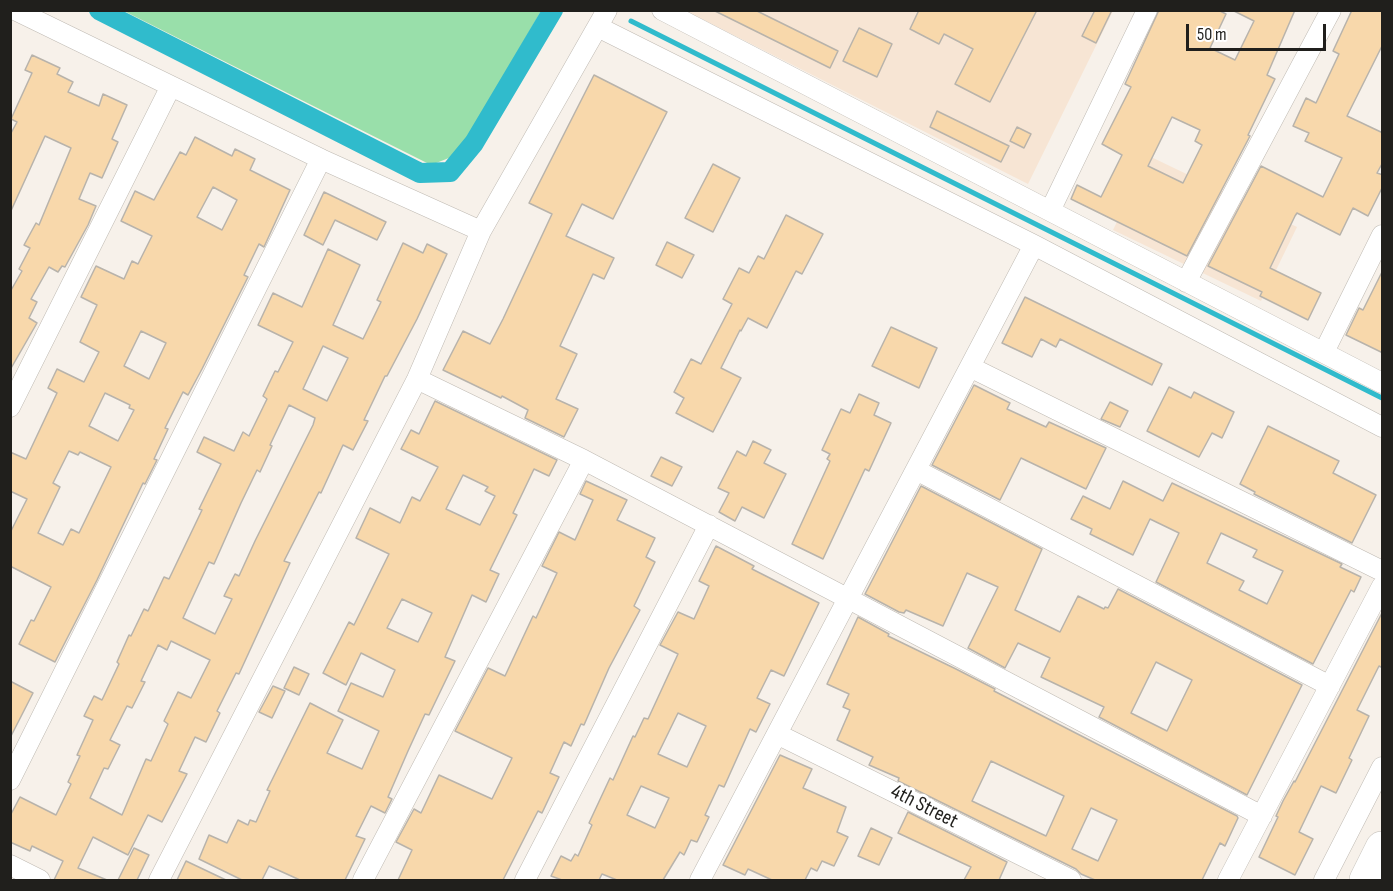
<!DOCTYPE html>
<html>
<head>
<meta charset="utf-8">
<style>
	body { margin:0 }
	#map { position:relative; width:1393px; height:891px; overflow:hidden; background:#f7f1ea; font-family:"Sofia Sans Condensed",sans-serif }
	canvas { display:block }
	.frame { position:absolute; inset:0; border:12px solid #201f1c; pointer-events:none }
	.scale { position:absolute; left:1186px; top:24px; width:140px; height:27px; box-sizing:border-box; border:3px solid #201f1c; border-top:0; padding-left:8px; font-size:18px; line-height:21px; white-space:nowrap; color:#201f1c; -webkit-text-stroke:4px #fff; paint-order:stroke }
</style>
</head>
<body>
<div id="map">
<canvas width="1393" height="891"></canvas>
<div class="frame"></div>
<div class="scale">50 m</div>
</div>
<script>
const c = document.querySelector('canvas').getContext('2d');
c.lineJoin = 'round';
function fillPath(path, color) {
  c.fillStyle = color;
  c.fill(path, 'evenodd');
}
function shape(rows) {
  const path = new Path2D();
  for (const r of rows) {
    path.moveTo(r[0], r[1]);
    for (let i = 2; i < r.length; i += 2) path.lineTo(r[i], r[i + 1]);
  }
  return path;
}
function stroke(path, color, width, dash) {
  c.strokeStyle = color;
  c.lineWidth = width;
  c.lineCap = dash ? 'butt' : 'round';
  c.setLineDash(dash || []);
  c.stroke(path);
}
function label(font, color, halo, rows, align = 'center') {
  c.font = font + ' "Sofia Sans Condensed",sans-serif';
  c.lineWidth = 6;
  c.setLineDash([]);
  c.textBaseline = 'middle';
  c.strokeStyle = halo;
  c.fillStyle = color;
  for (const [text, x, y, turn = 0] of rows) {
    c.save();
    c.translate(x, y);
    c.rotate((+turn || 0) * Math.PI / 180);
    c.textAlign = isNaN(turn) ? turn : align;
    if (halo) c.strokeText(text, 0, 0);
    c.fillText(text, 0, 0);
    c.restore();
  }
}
fillPath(shape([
	[686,11,1113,11,1028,184],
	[1149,156,1297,227,1261,301,1113,230]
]), '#f7e5d4');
fillPath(shape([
	[124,11,541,11,459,154,431,165]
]), '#99dfaa');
stroke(shape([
	[631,21,1382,398]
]), '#30bbcc', 5);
stroke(shape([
	[99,10,420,173,450,172,474,143,553,10]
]), '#30bbcc', 20);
const building = shape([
	[713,10,755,10,838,51,830,68,713,10],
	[919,10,1037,10,990,102,955,84,973,49,944,34,939,44,910,29,919,10],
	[1095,10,1112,10,1096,43,1082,36,1095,10],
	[1159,10,1218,10,1226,14,1210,48,1235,60,1254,21,1232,10,1295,10,1267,75,1275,79,1248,135,1250,136,1187,256,1071,199,1077,185,1101,197,1122,155,1102,144,1131,87,1125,84,1159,10],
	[1172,117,1200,130,1195,141,1202,145,1183,183,1148,166,1172,117],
	[1352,10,1383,10,1383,44,1347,116,1383,133,1383,162,1377,173,1383,175,1383,186,1368,216,1353,208,1340,235,1297,213,1295,216,1270,268,1321,293,1308,320,1260,296,1262,292,1208,266,1261,166,1323,197,1342,158,1305,141,1309,133,1293,126,1306,98,1316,103,1339,54,1333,51,1352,10],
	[859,28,892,44,877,77,843,61,859,28],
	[32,55,60,68,57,74,73,82,68,92,99,106,103,94,127,105,112,139,118,142,102,178,90,173,79,199,96,206,88,225,65,267,62,266,58,272,49,267,31,299,37,302,29,318,37,323,10,370,10,292,22,271,19,269,30,248,24,245,36,223,39,225,71,148,45,136,10,213,10,135,17,122,11,119,32,73,25,70,32,55],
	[594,75,667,112,613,219,582,204,566,236,614,258,604,279,593,274,560,346,577,354,556,399,578,409,564,437,525,418,528,410,502,396,501,398,443,370,463,331,490,344,503,319,552,214,529,203,594,75],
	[937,111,1009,146,1001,162,930,127,937,111],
	[1017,127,1031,134,1024,148,1010,141,1017,127],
	[195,137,232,156,235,149,255,159,250,170,290,190,264,247,259,244,244,275,248,277,202,369,188,395,183,392,165,428,168,429,154,459,157,460,145,484,143,483,97,580,55,662,19,644,31,620,34,621,51,587,10,566,10,533,27,499,10,491,10,452,26,459,57,393,48,388,57,369,84,382,99,352,80,342,97,305,81,297,96,266,124,279,132,261,138,264,152,236,121,221,135,191,154,200,180,152,186,155,195,137],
	[213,187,237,200,222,230,197,217,213,187],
	[141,331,166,343,149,379,124,366,141,331],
	[105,393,130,405,129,408,134,410,118,441,89,426,105,393],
	[69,451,78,455,80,452,111,467,79,533,71,529,63,545,38,533,60,487,53,483,69,451],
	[713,164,740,178,713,232,685,218,713,164],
	[324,192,386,222,377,240,335,220,323,245,304,235,324,192],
	[786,215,823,234,802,274,796,271,767,328,748,318,741,331,740,330,721,368,741,378,713,432,676,413,684,398,674,392,691,359,701,364,732,304,723,299,739,268,749,273,758,256,764,259,786,215],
	[667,242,694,255,682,278,656,265,667,242],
	[403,243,423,253,427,244,447,254,417,319,387,376,385,376,364,420,368,421,353,450,343,445,321,493,319,492,284,561,290,563,239,674,236,673,217,711,220,713,206,742,195,737,179,771,187,774,162,822,148,815,128,855,93,837,78,868,107,880,54,880,63,861,32,846,30,851,10,842,10,816,20,797,56,815,71,784,68,782,80,756,77,755,93,720,84,716,94,696,102,700,119,664,117,662,129,635,131,636,144,609,148,611,164,577,169,579,202,510,199,509,221,464,197,452,204,437,234,451,243,432,249,436,267,399,263,396,275,371,278,372,293,342,258,325,273,293,302,307,328,249,360,265,333,325,363,339,381,302,377,300,403,243],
	[323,346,348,358,327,401,303,389,323,346],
	[289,405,315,418,313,425,255,541,239,576,235,574,224,596,232,599,215,634,183,618,209,562,214,564,241,503,257,470,260,472,272,446,270,445,289,405],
	[171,641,210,660,191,698,178,692,164,721,168,724,151,761,146,759,122,815,90,798,104,768,108,769,120,745,110,740,127,706,132,708,145,682,141,681,158,645,167,650,171,641],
	[1383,270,1383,353,1346,335,1359,308,1363,310,1383,270],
	[1025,297,1162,364,1152,385,1060,339,1056,347,1041,339,1032,357,1002,343,1025,297],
	[891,327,937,348,919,388,872,366,891,327],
	[974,385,1010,403,1007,409,1046,427,1049,422,1106,448,1086,489,1021,458,1000,500,932,465,974,385],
	[1169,387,1191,398,1194,392,1234,412,1222,438,1212,433,1199,457,1147,431,1169,387],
	[859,394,879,403,874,415,891,423,869,471,865,469,823,559,792,544,830,461,827,459,830,454,822,450,841,409,850,413,859,394],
	[435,401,557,460,549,476,534,469,513,513,517,515,490,570,499,574,486,602,472,595,445,657,455,661,429,715,425,714,408,751,388,797,392,799,385,813,371,806,356,836,365,839,345,880,300,880,269,866,262,880,242,880,199,859,209,835,227,843,238,820,248,825,250,820,256,822,270,791,267,790,310,703,343,720,327,753,362,769,379,731,338,711,351,683,383,697,395,670,361,653,346,685,323,673,349,622,354,625,389,554,356,538,370,508,400,523,412,497,420,501,438,467,401,449,411,430,419,434,435,401],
	[463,475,488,487,485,491,495,496,480,525,446,509,463,475],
	[402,599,432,613,418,642,387,628,402,599],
	[1110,402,1128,411,1120,427,1101,419,1110,402],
	[1268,426,1339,461,1333,473,1376,495,1352,543,1254,494,1255,492,1240,484,1268,426],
	[753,441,771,450,764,463,786,474,764,518,742,507,735,521,719,512,729,493,718,488,737,451,746,456,753,441],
	[661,457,682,467,672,486,651,476,661,457],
	[586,481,627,500,617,520,655,538,646,557,655,562,634,606,640,610,609,668,584,725,581,724,571,746,564,742,550,773,559,777,542,813,538,811,503,880,398,880,412,850,396,842,414,809,421,813,439,775,492,799,512,758,455,731,488,668,505,676,533,616,536,618,557,573,542,566,559,532,575,540,593,500,580,494,586,481],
	[1123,481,1163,501,1172,483,1342,564,1340,567,1361,577,1354,592,1351,590,1313,664,1156,582,1179,533,1150,519,1133,555,1090,534,1092,529,1071,519,1083,496,1110,509,1123,481],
	[1221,533,1257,550,1253,557,1283,571,1267,604,1239,590,1244,581,1207,563,1221,533],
	[921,486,1042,549,1015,610,1060,632,1078,596,1104,609,1105,607,1108,608,1118,589,1302,685,1247,795,1099,717,1104,707,1041,677,1050,658,1018,643,1005,668,968,648,998,587,967,573,943,626,906,610,904,613,899,612,865,594,921,486],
	[1156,662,1192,680,1167,731,1131,713,1156,662],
	[716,546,754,566,752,569,819,603,784,676,771,670,757,698,770,704,756,732,750,729,724,787,719,785,705,815,709,817,697,842,691,840,684,855,680,852,663,880,617,880,602,874,599,880,562,880,551,876,561,856,571,861,575,854,578,856,592,825,589,823,610,778,613,780,633,736,635,737,644,718,648,719,678,654,660,645,678,612,694,619,709,586,699,581,716,546],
	[678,713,706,726,687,767,658,754,678,713],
	[641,786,669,798,655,828,627,815,641,786],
	[1383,611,1383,668,1379,666,1357,710,1369,716,1349,758,1352,760,1336,793,1321,786,1299,832,1313,839,1295,875,1259,857,1278,817,1276,816,1283,801,1294,781,1295,782,1383,611],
	[858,617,889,634,888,636,956,669,995,689,994,691,1237,816,1238,818,1225,846,1220,843,1202,880,1095,880,1081,874,1076,869,898,781,899,778,869,765,873,757,837,740,850,710,843,707,849,694,827,684,858,617],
	[991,761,1064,796,1046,836,972,801,991,761],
	[1091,808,1117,820,1098,861,1072,849,1091,808],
	[294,667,309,674,299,695,284,688,294,667],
	[10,681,33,693,10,738,10,681],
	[273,686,285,691,272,718,259,712,273,686],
	[780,755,812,769,803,788,846,807,837,832,848,837,834,866,822,861,817,871,811,868,805,880,772,880,748,869,745,875,723,865,780,755],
	[908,812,1007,862,999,880,964,880,971,867,898,833,908,812],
	[871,828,892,838,879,865,858,856,871,828],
	[134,848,149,855,137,880,118,880,134,848],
	[186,861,226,880,177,880,186,861]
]);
fillPath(building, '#f8d8ab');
stroke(building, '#b8b3ab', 1.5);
const street = shape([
	[15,10,321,159,481,231],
	[662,10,1382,383],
	[598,27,1034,245,1382,427],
	[1050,211,1147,10],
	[1186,282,1331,10],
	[1324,352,1382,235],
	[970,367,1382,571],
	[417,379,584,460,1262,816],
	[10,407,171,86],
	[916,470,1330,686],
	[777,734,1071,880],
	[10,780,321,159],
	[10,865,40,880],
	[159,880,417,379,481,231,607,10],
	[363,880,584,460],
	[525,880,709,525],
	[700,880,1034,245],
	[1228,880,1382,586],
	[1324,880,1382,767]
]);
const highway = shape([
	[1366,880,1382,848]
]);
stroke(street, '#bfbab3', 21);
stroke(highway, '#bfbab3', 34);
stroke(street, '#fff', 20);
stroke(highway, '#fff', 33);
label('21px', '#201f1c', '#fff', [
	["4th Street",924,807,27]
]);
</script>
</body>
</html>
